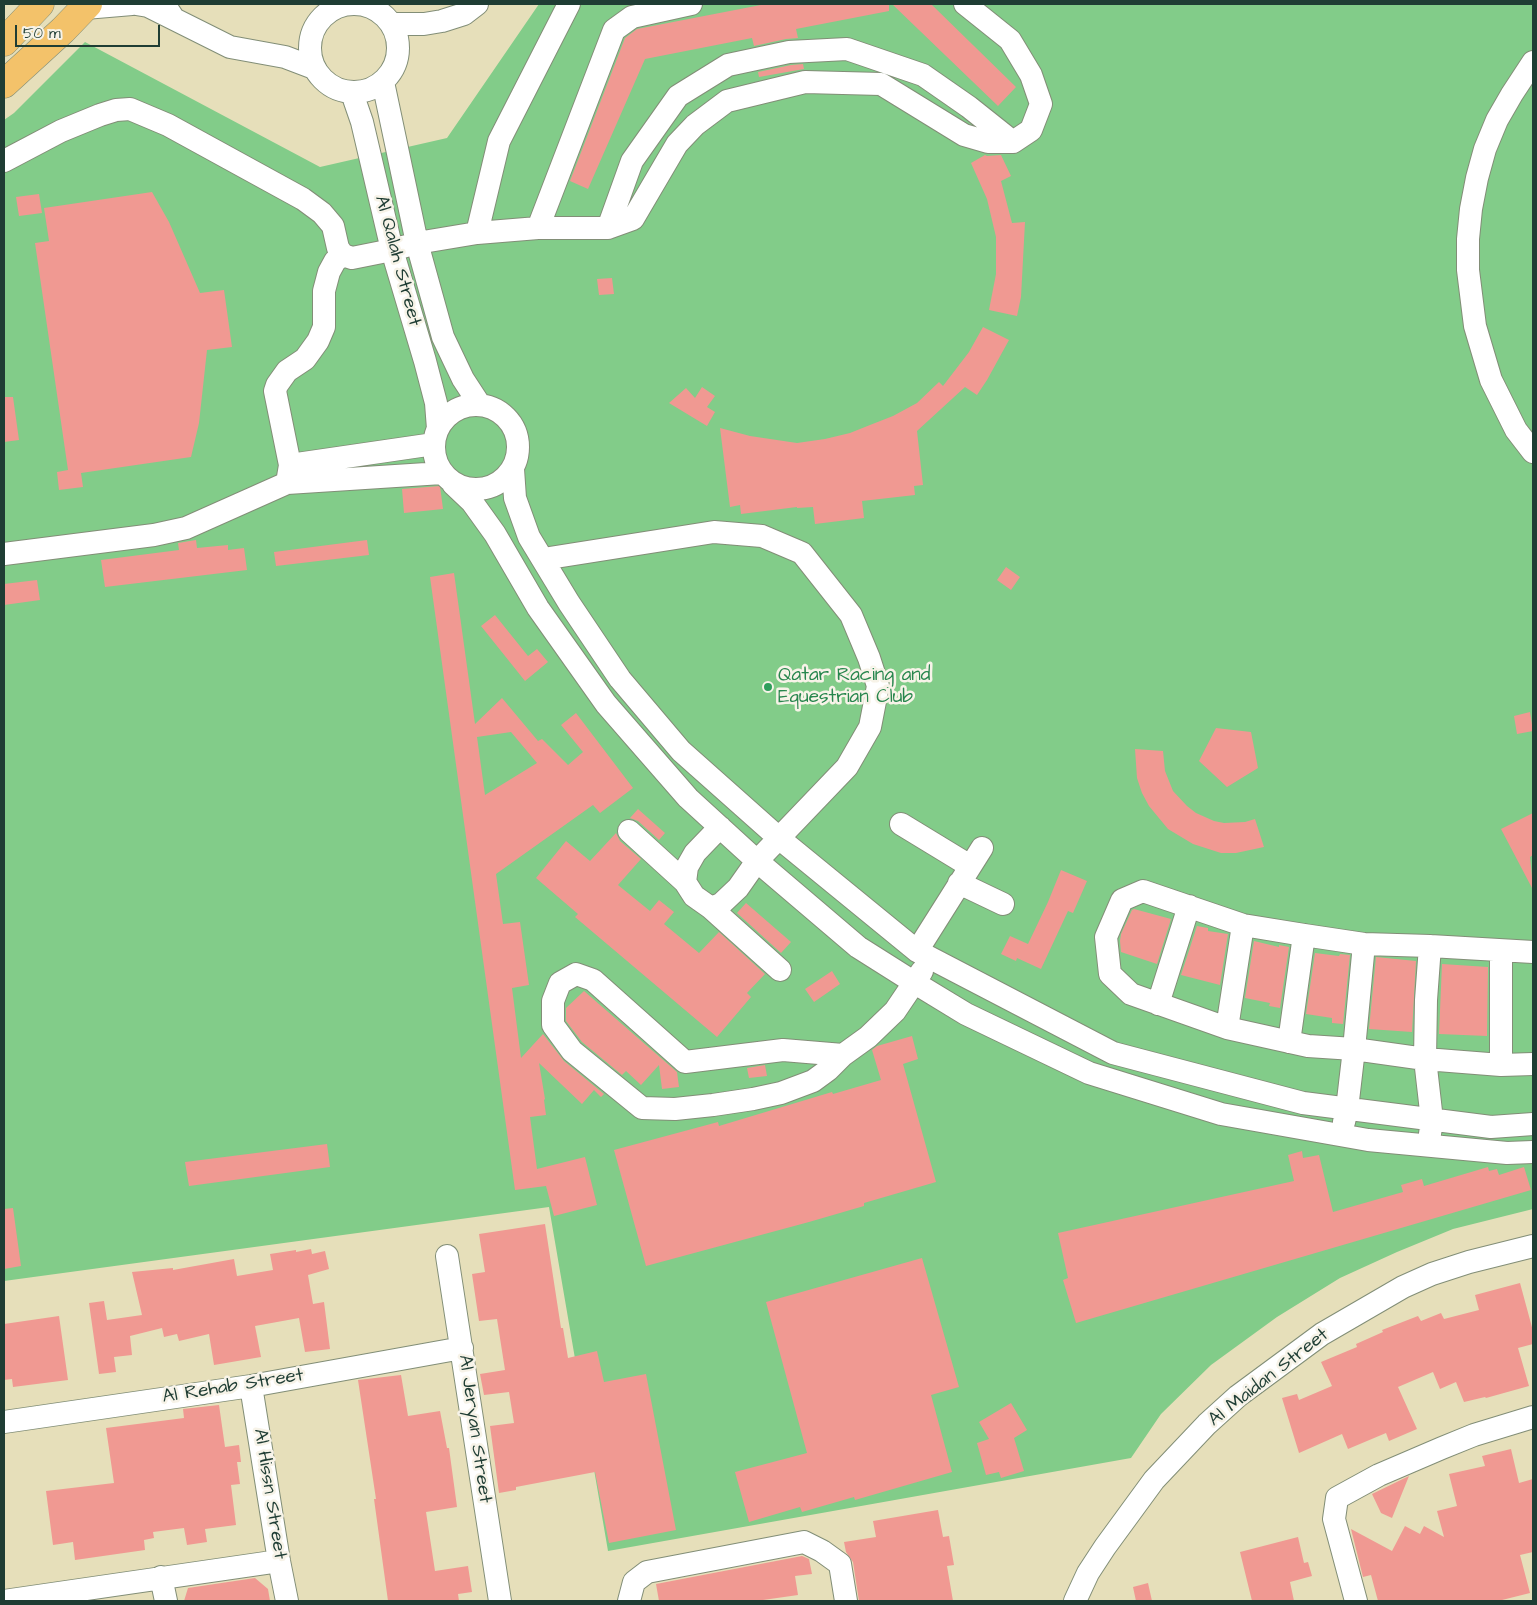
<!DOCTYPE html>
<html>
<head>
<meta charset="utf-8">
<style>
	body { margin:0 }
	#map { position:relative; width:1537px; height:1605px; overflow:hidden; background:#e6dfba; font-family:"Architects Daughter",sans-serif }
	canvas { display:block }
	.frame { position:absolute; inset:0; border:5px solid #1f3d34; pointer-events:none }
	.scale { position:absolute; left:15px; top:25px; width:145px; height:22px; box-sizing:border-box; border:2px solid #1f3d34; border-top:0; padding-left:6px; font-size:15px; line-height:18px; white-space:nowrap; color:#1f3d34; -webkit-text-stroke:4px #f7f3e8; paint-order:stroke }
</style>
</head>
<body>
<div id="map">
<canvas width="1537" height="1605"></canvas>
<div class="frame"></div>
<div class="scale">50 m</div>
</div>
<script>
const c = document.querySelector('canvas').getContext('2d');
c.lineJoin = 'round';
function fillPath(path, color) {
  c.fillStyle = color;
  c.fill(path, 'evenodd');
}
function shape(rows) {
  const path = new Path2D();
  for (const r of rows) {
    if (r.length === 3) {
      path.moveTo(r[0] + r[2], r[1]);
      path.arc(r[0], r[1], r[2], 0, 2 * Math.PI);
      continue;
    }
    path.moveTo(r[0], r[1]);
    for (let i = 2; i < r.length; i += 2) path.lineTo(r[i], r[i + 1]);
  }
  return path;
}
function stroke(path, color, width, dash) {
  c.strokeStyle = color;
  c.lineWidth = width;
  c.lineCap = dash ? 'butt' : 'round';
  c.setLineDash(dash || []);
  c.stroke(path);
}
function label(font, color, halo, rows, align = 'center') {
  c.font = font + ' "Architects Daughter",sans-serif';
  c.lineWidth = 5;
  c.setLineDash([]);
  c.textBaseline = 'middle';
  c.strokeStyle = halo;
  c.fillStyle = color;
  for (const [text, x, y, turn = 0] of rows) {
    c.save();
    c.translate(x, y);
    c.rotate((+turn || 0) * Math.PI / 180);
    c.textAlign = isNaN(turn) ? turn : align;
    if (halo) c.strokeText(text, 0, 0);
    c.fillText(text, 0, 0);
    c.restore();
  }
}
fillPath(shape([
	[539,4,1533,4,1533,1209,1453,1229,1397,1252,1340,1278,1277,1317,1211,1365,1161,1414,1131,1458,608,1551,549,1207,4,1281,4,120,14,113,85,42,320,167,447,138]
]), '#82cc89');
fillPath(shape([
	[766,4,889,4,889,11,796,29,798,38,786,39,754,46,752,38,645,59,588,189,570,181,625,38,637,29],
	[892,4,931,4,1016,87,998,106],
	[803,64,804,69,759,77,758,72,791,65],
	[985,155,987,156,1001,155,1011,176,1001,181,1012,223,1025,222,1021,297,1017,316,989,310,996,274,996,237,987,199,971,163],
	[152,192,169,222,200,293,224,290,232,347,207,350,199,423,191,457,81,473,83,487,59,490,57,472,68,470,35,243,49,241,44,208],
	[39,194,42,213,19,216,16,197],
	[612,278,614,294,599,295,597,279],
	[983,327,1009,340,987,380,977,395,965,387,917,431,923,485,914,486,915,495,862,501,864,518,815,524,813,507,797,508,797,507,741,514,740,505,730,507,720,428,750,436,797,443,825,439,850,433,870,425,893,416,917,403,939,382,943,386,969,352],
	[702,387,715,396,707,407,715,412,707,426,669,403,686,388,695,398],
	[4,397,13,397,19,440,4,442],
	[440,486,443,509,404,513,402,489],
	[196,540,197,548,228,545,228,550,244,548,247,570,105,587,101,560,179,550,178,543],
	[367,540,369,555,276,566,274,552],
	[1006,567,1020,577,1011,590,997,580],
	[454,573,475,724,502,698,538,741,542,739,568,765,583,752,561,725,576,713,633,788,600,813,593,805,496,874,503,924,520,922,529,985,512,988,521,1058,543,1034,564,1061,604,1094,601,1097,594,1090,582,1104,539,1063,545,1099,544,1100,546,1115,530,1117,537,1169,585,1157,597,1205,554,1216,546,1186,515,1190,430,577],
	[511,732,537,763,485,795,477,737],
	[37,580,40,600,4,605,4,584],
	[495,615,528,656,537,649,548,662,525,681,481,626],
	[1530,712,1533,731,1517,734,1514,716],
	[1216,728,1251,732,1258,768,1227,787,1199,761],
	[1135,749,1163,751,1165,771,1173,791,1187,806,1196,813,1214,821,1224,823,1245,822,1255,819,1264,847,1236,853,1221,853,1193,844,1168,829,1149,806,1142,793,1137,778],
	[638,809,665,833,659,840,638,821,630,818],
	[1533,813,1533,855,1530,857,1533,887,1532,888,1501,829],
	[616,833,620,841,641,859,618,885,650,911,659,900,674,912,664,924,699,953,719,932,765,974,747,993,751,997,717,1037,575,917,578,914,536,878,566,841,590,861],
	[1061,870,1087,881,1073,913,1068,911,1041,969,1017,958,1016,961,1001,954,1010,936,1028,944,1048,902],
	[746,903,791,942,781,953,737,913],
	[1134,909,1171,919,1157,964,1121,952,1120,941,1121,934,1132,910],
	[1197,926,1208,928,1208,931,1228,934,1220,985,1181,975],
	[1254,941,1279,947,1279,945,1289,947,1280,1008,1269,1006,1270,1003,1245,998],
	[1315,953,1339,956,1340,954,1350,955,1343,1024,1332,1023,1332,1018,1306,1014],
	[1376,957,1416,961,1412,1032,1369,1029],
	[1442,964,1488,967,1487,1036,1439,1034],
	[832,971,840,984,814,1002,805,989],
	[584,991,677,1072,679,1087,662,1089,659,1065,641,1085,626,1071,622,1075,582,1042,566,1021,566,1008],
	[912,1036,918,1059,903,1064,936,1182,864,1203,864,1206,809,1222,646,1266,614,1150,718,1122,719,1126,832,1092,833,1094,881,1080,872,1050,877,1046],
	[765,1065,767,1076,749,1078,747,1068],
	[327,1144,330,1167,189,1186,185,1162],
	[1302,1151,1303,1158,1319,1155,1333,1212,1403,1192,1401,1185,1422,1179,1424,1186,1488,1167,1489,1171,1497,1169,1499,1175,1524,1167,1531,1190,1076,1323,1063,1280,1068,1278,1058,1233,1294,1181,1288,1155],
	[13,1208,21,1266,4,1269,4,1209],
	[545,1224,561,1328,563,1328,568,1358,597,1351,604,1382,646,1374,676,1530,609,1543,595,1472,516,1487,516,1490,499,1493,490,1426,514,1423,509,1392,484,1395,480,1374,505,1370,497,1319,479,1321,472,1274,485,1272,479,1234],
	[311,1249,312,1254,325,1251,329,1269,308,1275,313,1304,324,1302,330,1349,305,1352,299,1318,255,1326,261,1357,214,1365,209,1334,179,1341,177,1334,164,1337,162,1328,130,1336,132,1355,114,1357,116,1372,99,1374,89,1303,104,1301,107,1320,142,1315,132,1272,173,1268,173,1270,234,1259,237,1276,273,1270,270,1254,296,1250,296,1252],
	[922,1258,959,1387,931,1395,952,1472,855,1500,854,1497,802,1512,800,1507,749,1522,735,1472,807,1453,766,1302],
	[1520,1283,1533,1331,1533,1344,1518,1348,1529,1386,1486,1398,1485,1397,1464,1402,1456,1382,1440,1389,1433,1372,1398,1387,1417,1429,1389,1441,1386,1433,1348,1449,1342,1434,1299,1453,1282,1398,1297,1394,1299,1400,1332,1386,1321,1362,1357,1347,1356,1344,1383,1332,1382,1330,1418,1316,1421,1321,1441,1313,1444,1319,1479,1310,1475,1295],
	[59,1316,68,1380,13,1387,12,1379,4,1380,4,1324],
	[401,1375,408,1416,440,1411,447,1448,449,1448,457,1507,426,1512,435,1571,468,1566,472,1592,458,1594,459,1601,388,1601,374,1499,376,1499,358,1380],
	[1011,1403,1027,1430,1014,1438,1024,1471,1001,1478,999,1472,986,1475,977,1443,989,1439,979,1422],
	[219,1405,225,1447,239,1445,241,1462,237,1462,240,1484,231,1485,236,1525,205,1529,207,1542,187,1545,184,1528,153,1532,154,1538,144,1540,145,1550,75,1560,73,1542,53,1545,46,1491,114,1483,106,1428,184,1418,183,1409],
	[1511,1449,1519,1483,1533,1479,1533,1552,1520,1555,1530,1593,1498,1601,1378,1601,1371,1575,1363,1577,1351,1529,1392,1551,1405,1526,1420,1534,1424,1526,1444,1537,1437,1511,1457,1506,1449,1474,1485,1466,1482,1456],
	[1409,1476,1392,1518,1381,1513,1372,1494],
	[938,1510,943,1537,949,1536,954,1565,947,1566,953,1601,859,1601,853,1562,846,1552,844,1542,876,1537,873,1521],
	[1298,1537,1304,1563,1308,1562,1312,1576,1290,1582,1294,1601,1252,1601,1240,1552],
	[802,1556,809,1559,812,1574,795,1576,798,1595,756,1601,659,1601,656,1584],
	[255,1578,268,1589,270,1601,184,1601,188,1588],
	[1148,1583,1152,1601,1136,1601,1133,1587]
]), '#f09992');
const minor = shape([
	[354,48,44],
	[136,4,148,6,174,19,164,4],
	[85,8,132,4],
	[174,19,230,47,285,57,314,68],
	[391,24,424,24,442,21,464,14,477,4],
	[1533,62,1512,94,1497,120,1485,149,1477,178,1471,209,1468,239,1468,270,1475,326,1491,380,1516,430,1533,452],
	[383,82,417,243,443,337,463,379,480,405],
	[352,93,362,122,392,250,425,361,436,403,438,429],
	[4,161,61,131,100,115,116,110,130,109,168,125,303,199,322,213,333,226,338,248,343,255,352,258,392,250,417,243,477,233,538,228,608,228,633,219,677,144,695,125,727,101,805,82,881,84,964,135,988,142,1013,142,1031,130,1041,104,1031,75,1010,40,965,4],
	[538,228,614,30,632,17,691,4],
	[608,228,632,161,678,96,728,65,789,52,847,49,923,75,969,107,1013,142],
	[477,233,499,141,569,4],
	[476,447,42],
	[290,465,434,444],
	[513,469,515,498,529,537,569,603,620,679,681,751,780,839,917,951,1113,1053,1303,1103,1491,1127,1533,1124],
	[287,483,442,473],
	[453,484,472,502,495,534,538,608,606,704,688,798,757,861,858,947,915,983,966,1014,1089,1073,1221,1114,1368,1140,1507,1153,1533,1152],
	[4,554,154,535,186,528,287,483,290,465,275,391,277,385,287,371,305,359,318,341,324,327,324,291,329,272,335,261,343,255],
	[543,559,714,532,762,536,802,553,851,615,869,658,878,686,870,727,847,767,757,861,738,888,721,904,711,908,694,896,685,882,687,867,695,853,720,827],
	[901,824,970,866],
	[629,831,685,882],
	[959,883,1003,904],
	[711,908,780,970],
	[917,951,982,848],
	[1501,951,1501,1065],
	[1533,952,1430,946,1364,944,1304,935,1243,925,1143,891,1122,900,1106,937,1110,974,1131,994,1227,1028,1308,1046,1354,1049,1425,1059,1501,1065,1533,1064],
	[1158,1004,1189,906],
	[1227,1028,1243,925],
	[1289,1042,1304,935],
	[843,1055,783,1050,685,1062,593,980,576,974,560,983,553,1001,553,1025,572,1051,642,1108,675,1109,713,1105,753,1099,781,1093,813,1081,828,1070,843,1055,868,1037,895,1011,922,971],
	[1344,1122,1347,1109,1354,1049,1364,944],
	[1430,1134,1432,1120,1425,1059,1426,1000,1430,946],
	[447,1256,500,1601],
	[251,1386,279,1561,287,1601],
	[4,1422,251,1386,462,1348],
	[161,1577,166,1601],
	[4,1601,279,1561],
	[629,1601,634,1582,647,1572,804,1542,822,1551,840,1564,846,1601],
	[1075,1601,1088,1573,1105,1547,1154,1480,1207,1424,1238,1396,1322,1334,1403,1287,1432,1274,1469,1262,1533,1246],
	[1356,1601,1334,1519,1337,1498,1379,1475,1442,1448,1474,1435,1533,1417]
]);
const major = shape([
	[4,84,63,30,88,4]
]);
const highway = shape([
	[4,42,40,4]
]);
stroke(minor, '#828e77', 24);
stroke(major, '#828e77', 29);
stroke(highway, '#828e77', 29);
stroke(minor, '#fff', 22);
stroke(major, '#f3c26a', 28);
stroke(highway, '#f3c26a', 28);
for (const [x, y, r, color] of [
	[768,687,5,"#2e9e5b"]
]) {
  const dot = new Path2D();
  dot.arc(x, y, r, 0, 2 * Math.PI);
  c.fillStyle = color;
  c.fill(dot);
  stroke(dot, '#f7f3e8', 2);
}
label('19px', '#1f3d34', '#f7f3e8', [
	["Al Qalah Street",397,261,75],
	["Al Maidan Street",1269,1378,-38],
	["Al Rehab Street",233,1387,-9],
	["Al Jeryan Street",474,1429,82],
	["Al Hissn Street",269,1494,81]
]);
label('19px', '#27864d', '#f7f3e8', [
	["Qatar Racing and",778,676],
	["Equestrian Club",778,698]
], 'left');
</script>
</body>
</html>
